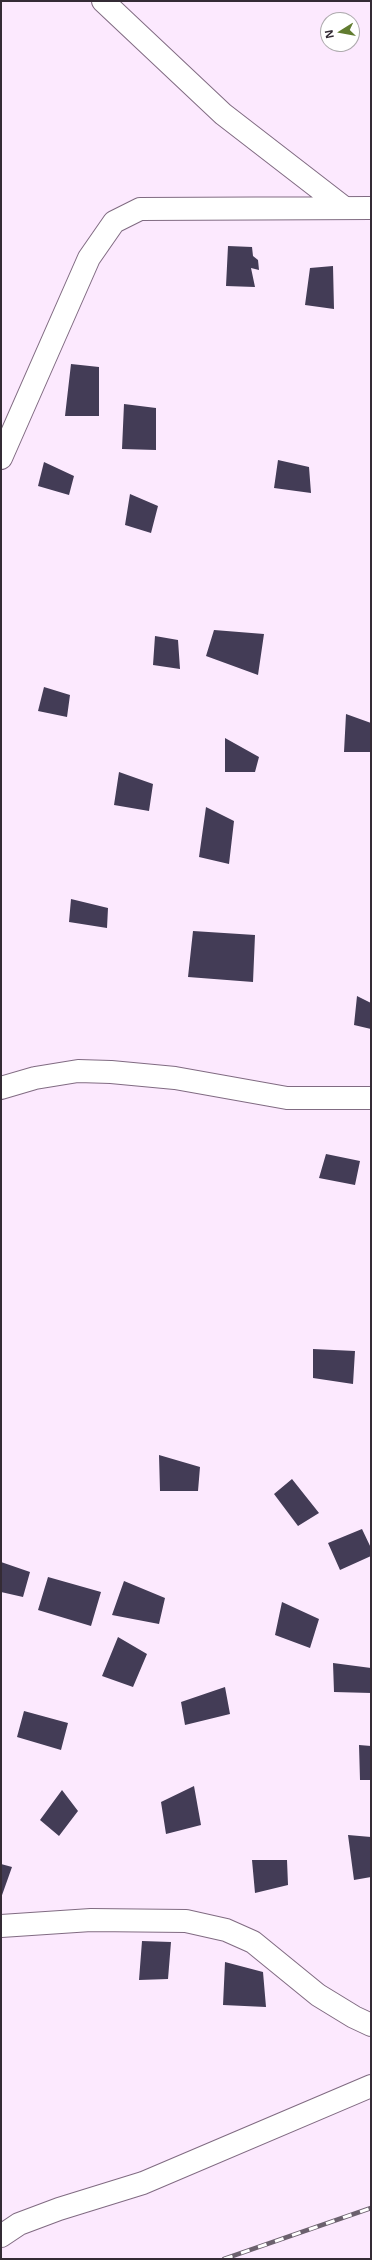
<!DOCTYPE html>
<html>
<head>
<meta charset="utf-8">
<style>
	body { margin:0 }
	#map { position:relative; width:372px; height:2260px; overflow:hidden; background:#fce9fe; font-family:"Noto Sans",sans-serif }
	canvas { display:block }
	.frame { position:absolute; inset:0; border:2px solid #342b35; pointer-events:none }
	.north { position:absolute; left:320px; top:12px; width:40px; height:40px; box-sizing:border-box; background:#fff; border:1px solid #aeaaae; border-radius:50%; rotate:259deg; font-size:11px; font-weight:700; line-height:16px; text-align:center; color:#342b35 }
	.north::after { content:''; display:block; margin:auto; width:14px; height:18px; background:#617c30; clip-path:polygon(50% 0,100% 100%,50% 72%,0 100%) }
</style>
</head>
<body>
<div id="map">
<canvas width="372" height="2260"></canvas>
<div class="frame"></div>
<div class="north">N</div>
</div>
<script>
const c = document.querySelector('canvas').getContext('2d');
c.lineJoin = 'round';
function fillPath(path, color) {
  c.fillStyle = color;
  c.fill(path, 'evenodd');
}
function shape(rows) {
  const path = new Path2D();
  for (const r of rows) {
    path.moveTo(r[0], r[1]);
    for (let i = 2; i < r.length; i += 2) path.lineTo(r[i], r[i + 1]);
  }
  return path;
}
function stroke(path, color, width, dash) {
  c.strokeStyle = color;
  c.lineWidth = width;
  c.lineCap = dash ? 'butt' : 'round';
  c.setLineDash(dash || []);
  c.stroke(path);
}
fillPath(shape([
	[228,246,252,247,253,256,258,260,259,270,251,268,255,287,226,286],
	[333,266,334,309,305,305,310,268],
	[71,364,99,367,99,416,65,416],
	[124,404,156,408,156,450,122,449],
	[278,460,309,467,311,493,274,488],
	[44,462,74,476,69,495,38,486],
	[130,494,158,506,151,533,125,525],
	[214,630,264,634,258,675,206,656],
	[155,636,178,640,180,669,153,665],
	[44,687,70,695,67,717,38,711],
	[346,714,371,723,371,752,344,752],
	[225,738,259,757,255,772,225,772],
	[119,772,153,784,149,811,114,805],
	[206,807,234,821,229,864,199,857],
	[71,899,108,908,107,928,69,922],
	[193,931,255,935,253,982,188,977],
	[357,996,371,1003,371,1029,354,1025],
	[326,1154,360,1161,355,1185,319,1178],
	[313,1349,355,1351,353,1384,313,1378],
	[159,1455,200,1467,198,1491,160,1491],
	[292,1479,319,1513,298,1526,274,1494],
	[362,1529,371,1548,371,1556,340,1570,328,1543],
	[1,1562,30,1572,23,1597,1,1592],
	[48,1577,101,1592,91,1626,38,1610],
	[124,1581,165,1598,159,1624,112,1615],
	[282,1602,319,1619,310,1648,275,1635],
	[118,1637,147,1654,133,1687,102,1676],
	[333,1663,371,1668,371,1693,334,1692],
	[225,1687,230,1714,185,1725,181,1702],
	[24,1711,68,1723,61,1750,17,1737],
	[359,1745,371,1746,371,1780,360,1780],
	[194,1786,201,1825,166,1834,161,1802],
	[62,1790,78,1811,59,1836,40,1820],
	[348,1835,371,1837,371,1877,354,1880],
	[252,1860,287,1860,288,1885,255,1893],
	[1,1864,12,1867,1,1898],
	[142,1941,171,1942,168,1979,139,1980],
	[225,1962,263,1972,266,2007,223,2005]
]), '#433c56');
const minor = shape([
	[103,1,223,114,342,206],
	[1,458,89,258,114,222,140,209,371,208],
	[1,1088,35,1078,78,1071,111,1072,175,1078,287,1098,371,1098],
	[1,1926,91,1920,186,1921,226,1930,253,1942,318,1995,354,2017,371,2025],
	[1,2236,19,2224,59,2209,143,2183,371,2086]
]);
stroke(minor, '#806b82', 24);
stroke(minor, '#fff', 22);
const rail = shape([
	[224,2259,371,2208]
]);
stroke(rail, '#6c616e', 4.5);
stroke(rail, '#fff', 3, [9]);
</script>
</body>
</html>
